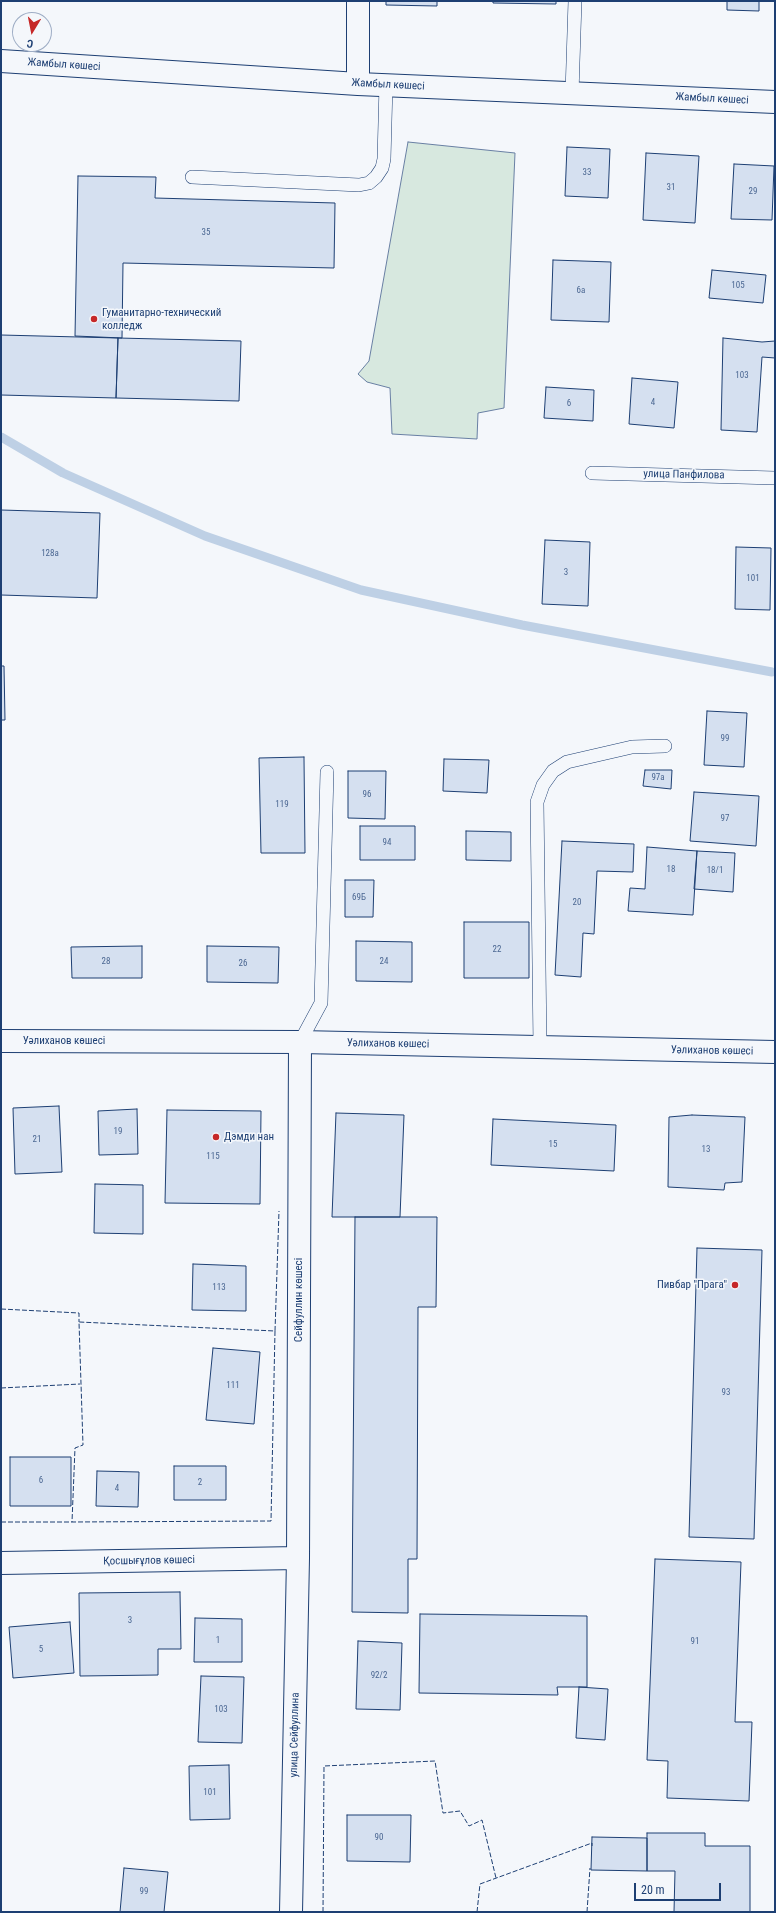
<!DOCTYPE html>
<html>
<head>
<meta charset="utf-8">
<style>
	body { margin:0 }
	#map { position:relative; width:776px; height:1913px; overflow:hidden; background:#f4f7fb; font-family:"Roboto Condensed",sans-serif }
	canvas { display:block }
	.frame { position:absolute; inset:0; border:2px solid #1d3f73; pointer-events:none }
	.north { position:absolute; left:12px; top:12px; width:40px; height:40px; box-sizing:border-box; background:#f4f7fb; border:1px solid #9eadc5; border-radius:50%; rotate:190deg; font-size:11px; font-weight:700; line-height:16px; text-align:center; color:#1d3f73 }
	.north::after { content:''; display:block; margin:auto; width:14px; height:18px; background:#c62828; clip-path:polygon(50% 0,100% 100%,50% 72%,0 100%) }
	.scale { position:absolute; left:634px; top:1883px; width:87px; height:18px; box-sizing:border-box; border:2px solid #1d3f73; border-top:0; padding-left:5px; font-size:12px; line-height:14px; white-space:nowrap; color:#1d3f73; -webkit-text-stroke:3px #f4f7fb; paint-order:stroke }
</style>
</head>
<body>
<div id="map">
<canvas width="776" height="1913"></canvas>
<div class="frame"></div>
<div class="north">С</div>
<div class="scale">20 m</div>
</div>
<script>
const c = document.querySelector('canvas').getContext('2d');
c.lineJoin = 'round';
function fillPath(path, color) {
  c.fillStyle = color;
  c.fill(path, 'evenodd');
}
function shape(rows) {
  const path = new Path2D();
  for (const r of rows) {
    path.moveTo(r[0], r[1]);
    for (let i = 2; i < r.length; i += 2) path.lineTo(r[i], r[i + 1]);
  }
  return path;
}
function stroke(path, color, width, dash) {
  c.strokeStyle = color;
  c.lineWidth = width;
  c.lineCap = dash ? 'butt' : 'round';
  c.setLineDash(dash || []);
  c.stroke(path);
}
function label(font, color, halo, rows, align = 'center') {
  c.font = font + ' "Roboto Condensed",sans-serif';
  c.lineWidth = 3;
  c.setLineDash([]);
  c.textBaseline = 'middle';
  c.strokeStyle = halo;
  c.fillStyle = color;
  for (const [text, x, y, turn = 0] of rows) {
    c.save();
    c.translate(x, y);
    c.rotate((+turn || 0) * Math.PI / 180);
    c.textAlign = isNaN(turn) ? turn : align;
    if (halo) c.strokeText(text, 0, 0);
    c.fillText(text, 0, 0);
    c.restore();
  }
}
const green = shape([
	[408,142,515,153,504,408,478,413,477,439,392,434,390,388,367,382,358,374,369,361,408,142]
]);
fillPath(green, '#d7e8df');
stroke(green, '#687fa3', 1);
stroke(shape([
	[1,437,63,473,205,536,361,590,522,625,772,672]
]), '#bed0e5', 9);
const building = shape([
	[386,1,437,1,437,6,386,5,386,1],
	[493,1,556,1,556,4,493,3,493,1],
	[727,1,759,1,759,11,727,10,727,1],
	[567,147,610,149,608,198,565,196,567,147],
	[646,153,699,156,695,223,643,220,646,153],
	[734,164,774,166,772,220,731,219,734,164],
	[78,176,156,177,155,198,335,203,334,268,123,263,122,338,75,336,78,176],
	[553,260,611,262,609,322,551,320,553,260],
	[712,270,766,275,763,303,709,298,712,270],
	[1,335,118,338,116,398,1,395,1,335],
	[118,338,241,341,239,401,116,398,118,338],
	[723,338,762,342,775,341,775,358,762,357,757,432,721,430,723,338],
	[632,378,678,382,674,428,629,424,632,378],
	[546,387,594,390,593,421,544,418,546,387],
	[1,510,100,513,97,598,1,595,1,510],
	[545,540,590,542,588,606,542,604,545,540],
	[736,547,771,548,770,610,735,609,736,547],
	[1,666,4,666,5,720,1,720,1,666],
	[707,711,747,713,744,767,704,765,707,711],
	[304,757,305,853,261,853,259,758,304,757],
	[444,759,489,760,487,793,443,791,444,759],
	[645,770,672,770,671,789,643,786,645,770],
	[348,771,386,771,385,819,348,818,348,771],
	[694,792,759,796,756,846,690,841,694,792],
	[360,826,415,826,415,860,360,860,360,826],
	[466,831,511,832,511,861,466,860,466,831],
	[562,841,634,844,633,872,597,871,594,934,583,933,581,977,555,975,562,841],
	[647,847,697,851,693,915,628,911,630,888,645,889,647,847],
	[697,851,735,853,733,892,694,889,697,851],
	[345,880,374,880,373,917,345,917,345,880],
	[464,922,529,922,529,978,464,978,464,922],
	[356,941,412,942,412,982,356,981,356,941],
	[142,946,142,978,72,978,71,947,142,946],
	[207,946,279,947,278,983,207,982,207,946],
	[59,1106,62,1172,15,1174,13,1108,59,1106],
	[137,1109,138,1154,99,1155,98,1111,137,1109],
	[167,1110,261,1111,260,1204,165,1203,167,1110],
	[336,1113,404,1115,400,1217,332,1217,336,1113],
	[692,1115,745,1117,742,1182,725,1183,724,1190,668,1187,669,1117,692,1115],
	[493,1119,616,1125,614,1171,491,1165,493,1119],
	[95,1184,143,1185,143,1234,94,1233,95,1184],
	[355,1217,437,1217,436,1307,418,1307,417,1559,408,1559,408,1613,352,1612,355,1217],
	[697,1248,762,1250,754,1539,689,1537,697,1248],
	[193,1264,246,1266,246,1311,192,1310,193,1264],
	[213,1348,260,1352,254,1424,206,1420,213,1348],
	[10,1457,71,1457,71,1506,10,1506,10,1457],
	[174,1466,226,1466,226,1500,174,1500,174,1466],
	[97,1471,139,1472,138,1507,96,1506,97,1471],
	[655,1559,741,1562,735,1722,752,1722,749,1801,667,1798,668,1761,647,1760,655,1559],
	[180,1592,181,1649,158,1649,158,1675,80,1676,79,1593,180,1592],
	[420,1614,587,1616,587,1687,557,1687,558,1695,419,1693,420,1614],
	[195,1618,242,1619,242,1662,194,1662,195,1618],
	[70,1622,74,1673,13,1678,9,1627,70,1622],
	[358,1641,402,1643,400,1710,356,1709,358,1641],
	[201,1676,244,1677,242,1743,198,1742,201,1676],
	[579,1687,608,1689,605,1740,576,1738,579,1687],
	[229,1765,230,1819,190,1820,189,1766,229,1765],
	[347,1815,411,1815,410,1862,347,1861,347,1815],
	[647,1833,705,1833,705,1846,750,1846,750,1912,674,1912,675,1871,647,1871,647,1833],
	[592,1837,647,1838,647,1871,591,1870,592,1837],
	[124,1868,168,1872,164,1912,120,1912,124,1868]
]);
fillPath(building, '#d5e0f0');
stroke(building, '#1d3f73', 1);
const lane = shape([
	[572,93,575,1],
	[192,177,359,185,369,183,376,177,382,168,384,159,386,85],
	[592,473,775,478],
	[300,1042,321,1003,327,772],
	[540,1046,537,802,543,785,553,771,567,762,632,747,665,746]
]);
const street = shape([
	[358,1,358,84],
	[1,61,358,84,775,102],
	[1,1563,298,1558],
	[291,1912,298,1558,300,1042]
]);
const primary = shape([
	[1,1041,300,1042,775,1052]
]);
stroke(lane, '#1d3f73', 14);
stroke(street, '#1d3f73', 24);
stroke(primary, '#1d3f73', 24);
stroke(lane, '#f4f7fb', 13);
stroke(street, '#f4f7fb', 22);
stroke(primary, '#f4f7fb', 22);
stroke(shape([
	[1,1309,79,1313,79,1322],
	[275,1331,271,1521,72,1522,75,1448,83,1445,79,1322,275,1331,279,1211],
	[1,1388,80,1384],
	[1,1522,72,1522],
	[323,1912,324,1766,435,1761,443,1813,460,1811,469,1826,482,1820,496,1878],
	[477,1912,480,1884,592,1843,592,1846],
	[587,1912,590,1868]
]), '#1d3f73', 1, [5, 2]);
for (const [x, y, r, color] of [
	[94,319,4,"#c62828"],
	[216,1137,4,"#c62828"],
	[735,1285,4,"#c62828"]
]) {
  const dot = new Path2D();
  dot.arc(x, y, r, 0, 2 * Math.PI);
  c.fillStyle = color;
  c.fill(dot);
  stroke(dot, '#f4f7fb', 1.5);
}
label('9px', '#4b6792', null, [
	["33",587,173],
	["31",671,188],
	["29",753,192],
	["35",206,233],
	["105",738,286],
	["6а",581,291],
	["103",742,376],
	["4",653,403],
	["6",569,404],
	["128а",50,554],
	["3",566,573],
	["101",753,579],
	["99",725,739],
	["97а",658,778],
	["96",367,795],
	["119",282,805],
	["97",725,819],
	["94",387,843],
	["18",671,870],
	["18/1",715,871],
	["69Б",359,898],
	["20",577,903],
	["22",497,950],
	["28",106,962],
	["24",384,962],
	["26",243,964],
	["19",118,1132],
	["21",37,1140],
	["15",553,1145],
	["13",706,1150],
	["115",213,1157],
	["113",219,1288],
	["111",233,1386],
	["93",726,1393],
	["6",41,1481],
	["2",200,1483],
	["4",117,1489],
	["3",130,1621],
	["1",218,1641],
	["91",695,1642],
	["5",41,1650],
	["92/2",379,1676],
	["103",221,1710],
	["101",210,1793],
	["90",379,1838],
	["99",144,1892]
]);
label('11px', '#1d3f73', '#f4f7fb', [
	["Жамбыл көшесі",64,65,4],
	["Жамбыл көшесі",388,85,3],
	["Жамбыл көшесі",712,99,3],
	["улица Панфилова",684,475,1],
	["Уәлиханов көшесі",64,1041],
	["Уәлиханов көшесі",388,1044,1],
	["Уәлиханов көшесі",712,1051,1],
	["Сейфуллин көшесі",299,1300,-90],
	["Қосшығұлов көшесі",149,1561,-1],
	["улица Сейфуллина",295,1735,-89]
]);
label('11px', '#1d3f73', '#f4f7fb', [
	["Гуманитарно-технический",102,313],
	["колледж",102,326],
	["Дэмди нан",224,1137],
	["Пивбар \"Прага\"",727,1285,"right"]
], 'left');
</script>
</body>
</html>
